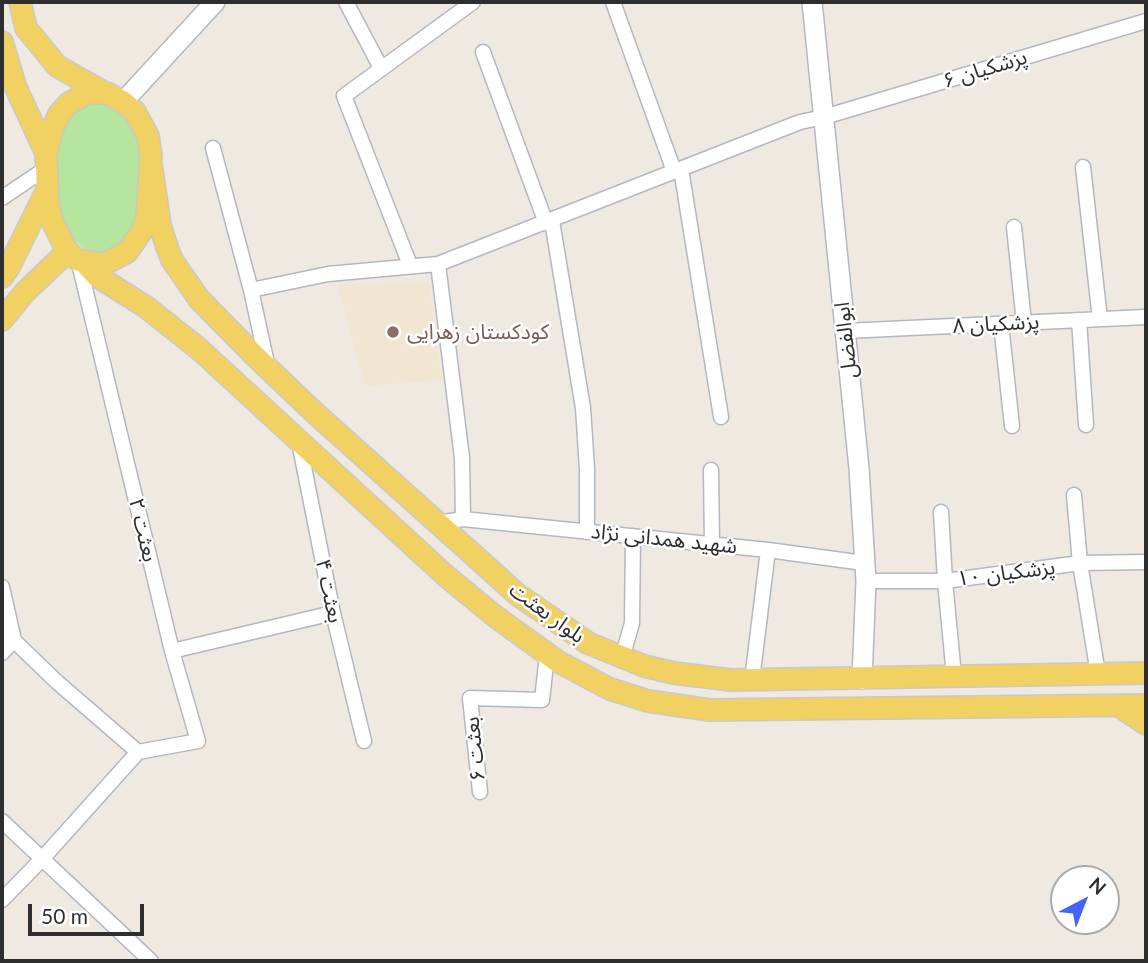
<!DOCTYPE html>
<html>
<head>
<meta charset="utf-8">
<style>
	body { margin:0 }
	#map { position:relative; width:1148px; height:963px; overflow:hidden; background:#efe9e1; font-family:Lato,sans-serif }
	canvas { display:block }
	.frame { position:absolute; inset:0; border:4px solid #2e2e2e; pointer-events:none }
	.north { position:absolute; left:1050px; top:865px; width:70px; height:70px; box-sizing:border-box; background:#fff; border:2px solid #ababab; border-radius:50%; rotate:42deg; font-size:19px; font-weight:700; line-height:28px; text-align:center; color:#2e2e2e }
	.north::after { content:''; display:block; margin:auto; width:24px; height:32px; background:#4264fb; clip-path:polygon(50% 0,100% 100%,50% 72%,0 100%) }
	.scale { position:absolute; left:28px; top:904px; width:116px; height:32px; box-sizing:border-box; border:4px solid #2e2e2e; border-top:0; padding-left:9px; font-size:21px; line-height:24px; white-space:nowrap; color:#2e2e2e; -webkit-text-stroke:5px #fff; paint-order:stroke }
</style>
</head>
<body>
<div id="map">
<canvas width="1148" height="963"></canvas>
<div class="frame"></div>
<div class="north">N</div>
<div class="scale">50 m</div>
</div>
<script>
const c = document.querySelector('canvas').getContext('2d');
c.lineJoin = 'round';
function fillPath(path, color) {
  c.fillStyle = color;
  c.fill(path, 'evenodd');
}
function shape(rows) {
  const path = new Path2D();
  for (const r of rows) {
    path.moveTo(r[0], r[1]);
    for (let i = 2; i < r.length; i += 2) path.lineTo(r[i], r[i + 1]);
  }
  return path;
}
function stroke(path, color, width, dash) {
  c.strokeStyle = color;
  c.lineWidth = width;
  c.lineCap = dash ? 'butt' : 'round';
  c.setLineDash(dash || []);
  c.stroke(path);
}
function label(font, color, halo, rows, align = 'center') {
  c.font = font + ' Lato,"Noto Sans Arabic",sans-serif';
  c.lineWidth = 5;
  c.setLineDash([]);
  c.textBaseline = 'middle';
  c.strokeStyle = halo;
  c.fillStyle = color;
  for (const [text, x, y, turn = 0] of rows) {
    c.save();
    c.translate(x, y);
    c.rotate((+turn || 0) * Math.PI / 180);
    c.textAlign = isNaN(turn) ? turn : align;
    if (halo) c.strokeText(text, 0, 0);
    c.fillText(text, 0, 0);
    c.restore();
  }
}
fillPath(shape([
	[429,283,442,380,365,386,337,284]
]), '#f0e6d1');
fillPath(shape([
	[105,99,133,120,143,150,136,226,126,244,104,255,89,253,69,236,57,201,56,172,61,127,74,107]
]), '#b6e59e');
const street = shape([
	[346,2,381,68],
	[613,2,674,171],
	[483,52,546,223],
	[213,148,251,290],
	[1083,167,1100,319],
	[681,169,721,417],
	[2,198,45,169],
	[552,221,583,408,587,469,587,532],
	[1014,227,1024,323],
	[78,259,172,651,198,741,138,752],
	[410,265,344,96,473,2],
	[1079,320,1086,425],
	[1001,324,1012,426],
	[845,331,1146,317],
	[268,368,251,290,328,274,438,264,800,122,824,117,1146,21],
	[299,442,333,613,364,741],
	[711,470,712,544],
	[1074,495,1080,563,1098,674],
	[941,512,945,581,954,676],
	[463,519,768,550,864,563],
	[438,523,463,519,462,458,438,264],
	[866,581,945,581,1080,563,1146,562],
	[2,587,14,640,2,653],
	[2,629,57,682,138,752],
	[172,651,333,613],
	[622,658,632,623,633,536],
	[752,680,768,550],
	[480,792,470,698,542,700,547,655],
	[2,821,151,961],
	[2,900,42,859,138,752]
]);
const secondary = shape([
	[812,2,859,468,866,581,862,679],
	[123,102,215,2]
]);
const primary = shape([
	[20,2,26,28,57,66,105,93],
	[2,42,16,88,46,153],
	[87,93,107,93,123,102,135,112,148,136,151,156,147,217,142,231,127,252,104,264,78,260,67,251,53,223,48,205,46,153,53,127,59,114,68,104,87,93],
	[151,164,160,225,167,247,172,260,199,299,254,355,316,414,478,559,518,595,588,643,644,666,674,673,731,680,1146,673],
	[84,262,97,276,146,307,199,349,446,576,496,617,557,661,610,689,648,701,710,710,1146,705],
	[2,277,9,267,47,190],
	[2,320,25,292,68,251],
	[1119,706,1146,724]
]);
stroke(street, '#b4b7c1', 17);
stroke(secondary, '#b4b7c1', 22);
stroke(primary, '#c9c9c9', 24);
stroke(street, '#fff', 14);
stroke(secondary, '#fff', 19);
stroke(primary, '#f2d163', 21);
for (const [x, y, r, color] of [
	[393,332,7,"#8d6e63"]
]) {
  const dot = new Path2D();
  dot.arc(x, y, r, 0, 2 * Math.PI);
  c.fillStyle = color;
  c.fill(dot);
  stroke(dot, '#fff', 2.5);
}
label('21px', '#2e2e2e', '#fff', [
	["پزشکیان ۶",985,69,-17],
	["پزشکیان ۸",996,324,-3],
	["ابوالفضل",846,340,-96],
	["بعثت ۲",143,530,77],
	["شهید همدانی نژاد",664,539,6],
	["پزشکیان ۱۰",1006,573,-7],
	["بعثت ۴",329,591,78],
	["بلوار بعثت",547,613,36],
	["بعثت ۶",475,749,-96]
]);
label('21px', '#785e54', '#fff', [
	["کودکستان زهرایی",407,332]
], 'left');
</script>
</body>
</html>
